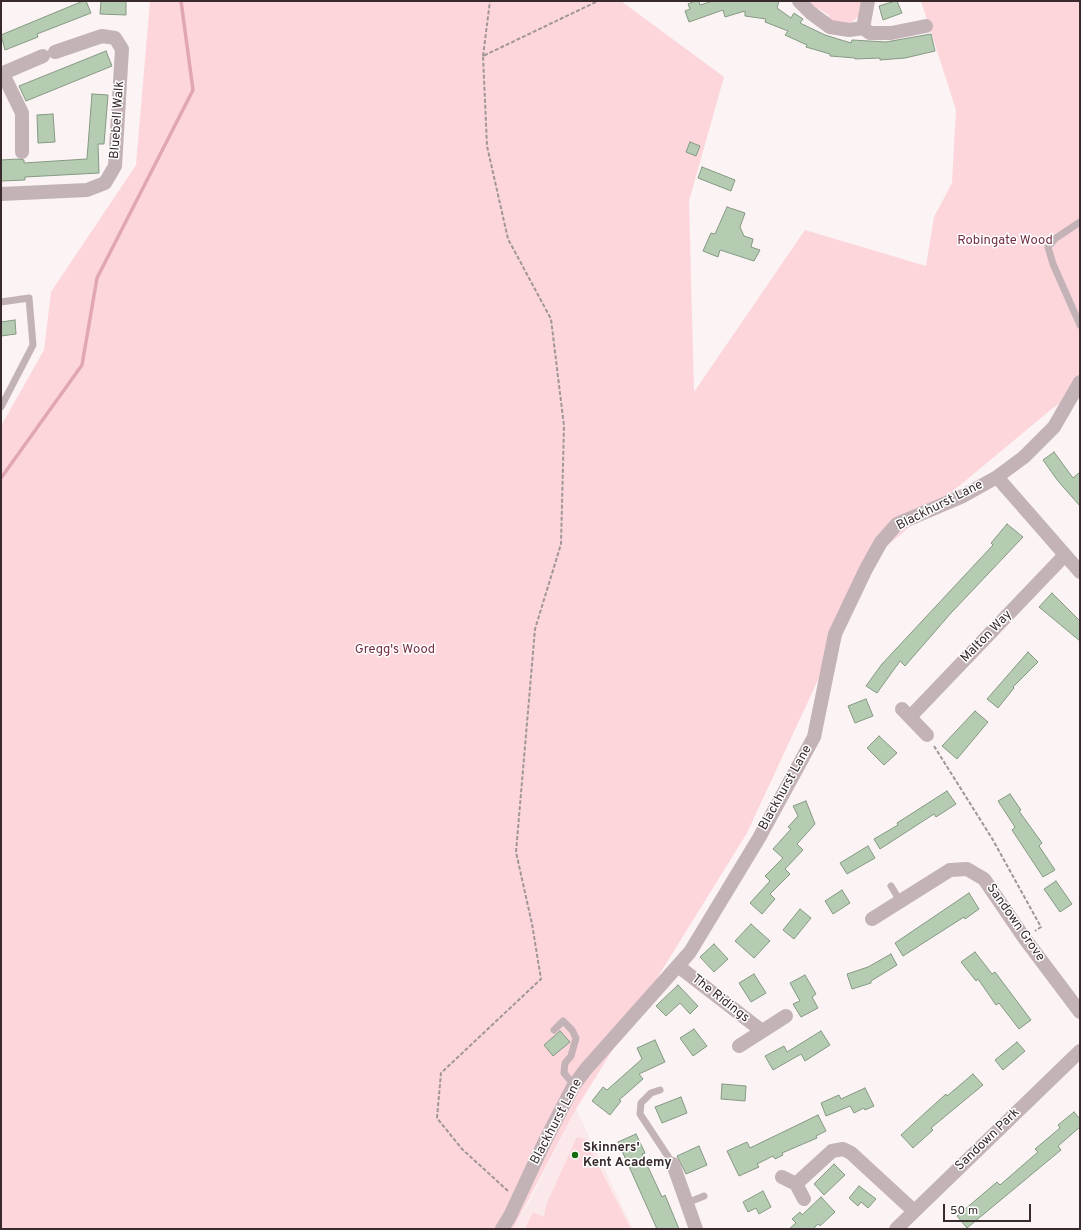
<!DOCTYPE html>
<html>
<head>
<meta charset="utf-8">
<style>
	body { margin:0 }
	#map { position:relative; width:1081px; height:1230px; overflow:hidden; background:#fbf3f4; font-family:Overpass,sans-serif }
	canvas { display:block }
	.frame { position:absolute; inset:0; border:2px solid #392b2d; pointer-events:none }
	.scale { position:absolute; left:943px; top:1204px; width:88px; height:18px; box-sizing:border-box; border:2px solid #392b2d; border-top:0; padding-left:5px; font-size:12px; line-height:14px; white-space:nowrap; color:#392b2d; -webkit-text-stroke:3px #fff; paint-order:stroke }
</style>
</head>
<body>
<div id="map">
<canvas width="1081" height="1230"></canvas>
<div class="frame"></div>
<div class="scale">50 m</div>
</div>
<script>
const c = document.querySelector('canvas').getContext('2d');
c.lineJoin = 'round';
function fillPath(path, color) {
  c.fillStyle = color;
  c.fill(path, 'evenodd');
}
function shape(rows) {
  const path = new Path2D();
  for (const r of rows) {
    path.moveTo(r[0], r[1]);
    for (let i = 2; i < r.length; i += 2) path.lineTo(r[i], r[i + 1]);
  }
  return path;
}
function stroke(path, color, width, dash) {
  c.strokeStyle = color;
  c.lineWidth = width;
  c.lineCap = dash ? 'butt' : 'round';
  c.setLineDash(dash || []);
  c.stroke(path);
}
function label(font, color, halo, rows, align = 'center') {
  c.font = font + ' Overpass,sans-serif';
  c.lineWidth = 3;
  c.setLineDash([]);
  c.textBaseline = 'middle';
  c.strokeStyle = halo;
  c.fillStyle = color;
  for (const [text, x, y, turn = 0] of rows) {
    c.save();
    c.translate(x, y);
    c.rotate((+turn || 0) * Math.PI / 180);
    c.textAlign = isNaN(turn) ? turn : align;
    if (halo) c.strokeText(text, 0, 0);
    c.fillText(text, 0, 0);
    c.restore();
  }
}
fillPath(shape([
	[576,1109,633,1229,513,1229,529,1202]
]), '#fbe8eb');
fillPath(shape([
	[150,1,621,1,724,77,689,201,694,392,805,230,926,266,934,217,952,183,956,110,921,1,1080,1,1080,389,1053,408,876,555,747,833,576,1109,513,1229,1,1229,1,426,44,350,51,292,136,165],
	[806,1,863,1,860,15,851,23,837,24,829,21,829,15,819,9,814,11],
	[577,1137,585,1139,631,1229,525,1229,533,1212,544,1217,546,1205]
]), '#fdd6dc');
stroke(shape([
	[1,478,82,365,97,278,193,90,181,1]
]), '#e0a6b1', 3.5);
const building = shape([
	[83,1,86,1,91,13,37,34,38,37,5,50,1,35,83,1],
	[101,1,126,1,126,15,100,14,101,1],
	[695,1,699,1,700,5,713,1,779,1,777,8,791,18,794,13,803,19,800,23,825,35,851,43,852,40,886,42,931,34,935,51,905,58,880,60,880,58,855,59,855,58,830,56,830,54,806,47,807,45,785,35,788,31,765,22,766,19,745,16,745,11,725,17,723,10,689,22,685,11,690,9,688,4,695,1],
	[895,1,897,1,902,13,883,20,879,6,895,1],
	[106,51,112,66,26,101,19,86,106,51],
	[92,94,108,95,104,144,98,144,99,173,25,177,25,180,1,181,1,160,18,159,24,160,24,163,87,159,92,94],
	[53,114,55,142,38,143,37,115,53,114],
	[690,142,700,146,696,156,686,152,690,142],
	[702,167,735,180,731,191,698,178,702,167],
	[727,207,745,213,740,227,744,236,753,239,751,247,760,250,754,261,720,250,718,257,703,251,711,233,715,234,727,207],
	[15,320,16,334,1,336,1,322,15,320],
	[1054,452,1073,478,1080,472,1080,506,1058,481,1043,460,1054,452],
	[1007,524,1023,537,951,613,905,666,900,661,877,693,866,686,882,664,993,545,991,543,1007,524],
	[1052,593,1080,621,1080,641,1039,607,1052,593],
	[1028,652,1038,662,1013,687,1014,688,998,708,987,699,1028,652],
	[866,699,873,716,855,723,848,706,866,699],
	[975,711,988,722,957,759,942,746,975,711],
	[879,736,897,753,884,765,867,748,879,736],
	[947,791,956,804,936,817,934,814,880,849,874,839,898,825,897,823,947,791],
	[1010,794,1021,810,1019,811,1042,843,1039,846,1055,870,1043,877,1012,830,1015,827,998,801,1010,794],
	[806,801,815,824,797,844,803,850,785,869,790,874,770,894,775,899,762,914,750,903,770,881,765,876,783,858,773,849,791,829,788,827,798,816,793,806,806,801],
	[868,846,875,858,847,874,840,863,868,846],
	[1056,881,1072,904,1060,912,1044,889,1056,881],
	[842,890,850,903,833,914,825,901,842,890],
	[969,893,979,909,965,919,964,917,903,956,895,943,969,893],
	[800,909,811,918,794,939,783,930,800,909],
	[751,924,770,941,754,958,735,941,751,924],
	[714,944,728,959,714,972,700,957,714,944],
	[975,952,992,974,995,972,1031,1020,1019,1029,999,1003,996,1005,978,979,976,981,961,962,975,952],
	[891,954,897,965,871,981,871,983,852,989,847,974,868,967,891,954],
	[754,974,766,993,751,1002,739,983,754,974],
	[805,975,816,994,812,997,818,1008,801,1017,793,1004,800,1001,790,983,805,975],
	[678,985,698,1006,690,1014,680,1003,666,1016,656,1006,678,985],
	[694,1029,707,1046,693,1056,680,1038,694,1029],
	[560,1031,570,1042,553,1056,544,1045,560,1031],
	[821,1031,830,1045,805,1061,801,1054,773,1070,765,1056,784,1046,787,1052,821,1031],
	[655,1040,665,1062,639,1074,643,1079,619,1100,621,1101,610,1115,592,1101,603,1087,607,1090,642,1059,637,1048,655,1040],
	[1017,1042,1025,1051,1003,1070,995,1060,1017,1042],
	[973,1074,983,1085,931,1128,933,1130,913,1148,901,1135,926,1112,946,1094,947,1096,973,1074],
	[722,1084,746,1086,745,1101,721,1099,722,1084],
	[865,1088,874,1106,865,1110,864,1108,854,1113,850,1106,826,1116,821,1103,839,1095,841,1099,865,1088],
	[681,1097,687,1113,662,1123,655,1107,681,1097],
	[1074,1112,1080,1119,1080,1127,1058,1146,1061,1150,967,1228,957,1216,997,1182,1000,1185,1038,1152,1035,1149,1060,1128,1058,1125,1074,1112],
	[818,1115,826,1131,816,1136,817,1138,782,1153,783,1155,775,1159,773,1156,757,1164,759,1167,739,1176,727,1151,747,1142,750,1148,818,1115],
	[636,1134,645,1153,642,1154,662,1197,665,1195,679,1229,657,1229,618,1142,636,1134],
	[699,1146,707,1165,686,1174,677,1156,699,1146],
	[834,1164,845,1175,824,1195,814,1184,834,1164],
	[859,1186,876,1199,868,1208,861,1202,858,1206,849,1198,859,1186],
	[763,1191,771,1207,759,1214,756,1208,748,1212,743,1202,763,1191],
	[821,1197,835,1212,820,1226,818,1224,813,1229,789,1229,796,1223,792,1219,800,1212,802,1215,821,1197]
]);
fillPath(building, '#b5ccb3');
stroke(building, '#849982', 1);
stroke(shape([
	[483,56,490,1],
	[934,746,993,840,1041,927,1035,931],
	[508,1191,462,1149,437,1118,441,1073,541,979,532,924,516,852,535,629,561,544,564,426,551,319,508,239,487,146,483,56,598,1]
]), '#a19697', 2, [4, 2]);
stroke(shape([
	[1080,222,1056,238,1048,247,1053,264,1080,325],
	[1,302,29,298,33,345,1,407],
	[891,886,900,901],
	[554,1030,563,1021,572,1030,576,1038,571,1056,565,1063,564,1073,574,1085],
	[660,1090,651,1093,641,1103,640,1114,673,1164],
	[687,1203,704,1196]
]), '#c3b3b6', 7);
stroke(shape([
	[799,1,811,13,830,27,849,30,863,28,868,1],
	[863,28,870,33,891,33,926,26],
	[1,74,43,56],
	[3,74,22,113,22,152],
	[1,194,87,190,105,183,115,166,122,49,115,38,102,36,55,52],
	[997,477,1080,572],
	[902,709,927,735],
	[910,717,1064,556],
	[872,919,950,870,967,869,984,879,1025,939,1080,1012],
	[678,966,762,1031],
	[739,1046,786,1016],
	[673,1164,696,1229],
	[782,1177,796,1184],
	[804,1199,796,1184,832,1151,843,1149,851,1153,914,1211],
	[502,1229,510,1216,545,1141,574,1085,586,1069,690,952,759,838,814,737,835,634,866,569,881,542,897,524,963,496,997,477,1024,457,1054,427,1080,382],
	[896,1229,1080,1051]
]), '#c3b3b6', 14);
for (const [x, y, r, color] of [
	[575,1155,4,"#176a0f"]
]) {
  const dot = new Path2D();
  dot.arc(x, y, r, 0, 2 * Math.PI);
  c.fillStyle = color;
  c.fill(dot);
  stroke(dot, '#fff', 1.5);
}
label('13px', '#392b2d', '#fff', [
	["Bluebell Walk",118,120,-86],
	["Blackhurst Lane",940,506,-27],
	["Malton Way",987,637,-46],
	["Blackhurst Lane",786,788,-61],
	["Sandown Grove",1015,923,55],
	["The Ridings",720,999,38],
	["Blackhurst Lane",557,1122,-62],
	["Sandown Park",988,1140,-44]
]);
label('13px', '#742e41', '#fff', [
	["Robingate Wood",1005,241],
	["Gregg's Wood",395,650]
]);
label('bold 13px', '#392b2d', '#fff', [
	["Skinners'",583,1148],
	["Kent Academy",583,1163]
], 'left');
</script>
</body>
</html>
